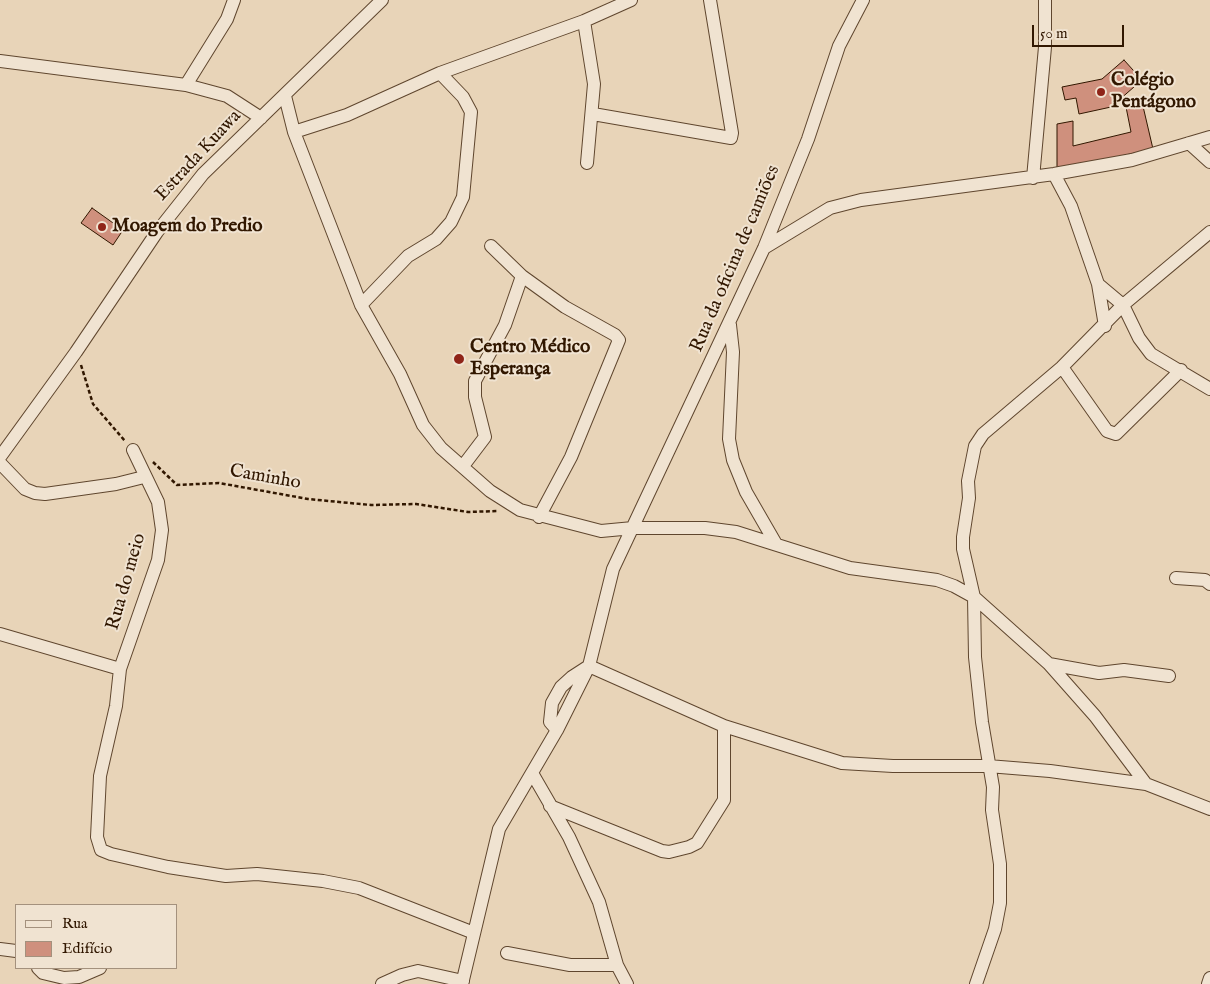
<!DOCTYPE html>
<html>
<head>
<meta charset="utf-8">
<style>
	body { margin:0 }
	#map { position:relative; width:1210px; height:984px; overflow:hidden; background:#e8d4b8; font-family:"IM FELL English",serif }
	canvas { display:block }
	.legend { position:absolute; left:15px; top:904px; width:162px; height:65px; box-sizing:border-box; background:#f0e3d1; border:1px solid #a4917d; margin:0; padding:6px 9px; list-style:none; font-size:15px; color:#311700 }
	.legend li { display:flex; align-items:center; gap:10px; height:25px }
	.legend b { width:25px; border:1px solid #a4917d }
	.scale { position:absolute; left:1032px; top:25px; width:92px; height:22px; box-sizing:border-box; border:2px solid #311700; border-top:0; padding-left:6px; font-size:15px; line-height:18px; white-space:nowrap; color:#311700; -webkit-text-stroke:4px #f0e3d1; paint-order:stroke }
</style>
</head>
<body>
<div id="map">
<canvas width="1210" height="984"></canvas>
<ul class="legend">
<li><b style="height:6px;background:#f0e3d1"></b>Rua</li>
<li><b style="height:14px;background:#cf907d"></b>Edifício</li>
</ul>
<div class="scale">50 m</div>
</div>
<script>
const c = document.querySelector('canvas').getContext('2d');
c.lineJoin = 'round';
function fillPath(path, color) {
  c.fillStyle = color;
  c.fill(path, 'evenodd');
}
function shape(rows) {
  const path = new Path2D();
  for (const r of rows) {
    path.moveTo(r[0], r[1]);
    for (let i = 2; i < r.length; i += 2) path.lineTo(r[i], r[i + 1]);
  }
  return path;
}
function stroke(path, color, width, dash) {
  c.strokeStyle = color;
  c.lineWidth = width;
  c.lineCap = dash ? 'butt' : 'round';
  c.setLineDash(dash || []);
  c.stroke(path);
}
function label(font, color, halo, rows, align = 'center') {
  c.font = font + ' "IM FELL English",serif';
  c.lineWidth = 4;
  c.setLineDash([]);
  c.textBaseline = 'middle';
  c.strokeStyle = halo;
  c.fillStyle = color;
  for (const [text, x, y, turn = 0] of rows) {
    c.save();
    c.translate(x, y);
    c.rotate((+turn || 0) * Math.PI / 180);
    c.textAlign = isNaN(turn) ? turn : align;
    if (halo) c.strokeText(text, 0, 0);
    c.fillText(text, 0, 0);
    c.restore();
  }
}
const building = shape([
	[1124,60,1142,80,1111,107,1079,114,1076,98,1065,100,1062,87,1102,79,1124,60],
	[1142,102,1153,149,1057,170,1057,124,1073,121,1073,146,1131,132,1126,107,1142,102],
	[92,208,123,230,113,245,81,223,92,208]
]);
fillPath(building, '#cf907d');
stroke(building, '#311700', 1);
const minor = shape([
	[584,21,594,84,587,163],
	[0,61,186,85,227,96,261,118],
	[186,85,227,19,234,0],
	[285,96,294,132,361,305,400,374,423,425,441,448,490,491,520,510,601,531,633,528,705,528,736,532,850,568,937,580,954,586,974,597,1049,664,1095,716,1146,784],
	[593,114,731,138,732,133,710,0],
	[294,132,347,115,440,73,584,21,631,0],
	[1189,143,1210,162],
	[1054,174,1071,206,1098,284,1105,326],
	[1033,178,1045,47,1045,0],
	[764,248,830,208,861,200,1054,174,1132,160,1210,137],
	[522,276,565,307,615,335,619,340,571,457,539,517],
	[1098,284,1123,305,1139,338,1151,354,1210,389],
	[361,305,408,256,436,239,451,222,463,197,471,112,463,97,440,73],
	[730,325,733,352,729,439,733,460,746,492,776,544],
	[1062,367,1107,431,1116,434,1181,370],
	[133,450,158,502,162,530,158,560,120,669,116,706,100,776,97,837,101,850,111,854,168,867,226,876,257,874,323,881,359,888,474,933],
	[0,457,76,352,157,232,203,174,382,0],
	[0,463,25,489,35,493,45,494,116,484,144,477],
	[463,466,485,437,475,397,475,381,505,325,522,276,491,246],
	[1176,578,1205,580,1210,584],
	[0,634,120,669],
	[1049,664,1099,673,1124,670,1169,676],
	[557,730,550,722,552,703,561,687,572,677,589,666,724,726,842,763,893,766,988,766,1050,771,1146,784,1210,809],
	[532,773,569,837,599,902,617,965,627,984],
	[550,806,662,851,669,852,689,847,697,843,724,800,724,726],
	[0,949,16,951],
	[507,953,570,965,617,965],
	[38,968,43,973,64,978,79,977,100,968],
	[382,984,402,975,418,971,463,981],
	[462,984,499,829,557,730,589,666,613,569,764,248,808,139,839,46,863,0],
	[976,984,995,929,1000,903,1000,864,992,810,993,787,982,722,975,657,974,597,963,549,963,537,969,498,968,481,975,446,983,434,1062,367,1123,305,1210,232],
	[1208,984,1210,978]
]);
stroke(minor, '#5f462e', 14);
stroke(shape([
	[81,365,93,404,125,441],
	[153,462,177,485,219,483,308,499,371,505,416,504,468,512,498,511]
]), '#311700', 2.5, [4, 2.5]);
stroke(minor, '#f0e3d1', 12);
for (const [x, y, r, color] of [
	[1101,92,5,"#8f2418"],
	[102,227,5,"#8f2418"],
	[459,359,6,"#8f2418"]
]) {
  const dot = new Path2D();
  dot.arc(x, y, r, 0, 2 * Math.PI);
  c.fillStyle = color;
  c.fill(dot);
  stroke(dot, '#f0e3d1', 2);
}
label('bold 19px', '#311700', '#f0e3d1', [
	["Colégio",1111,81],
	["Pentágono",1111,103],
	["Moagem do Predio",112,227],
	["Centro Médico",470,348],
	["Esperança",470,370]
], 'left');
label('19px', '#311700', '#f0e3d1', [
	["Estrada Kuawa",199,156,-47],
	["Rua da oficina de camiões",736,259,-67],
	["Caminho",265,478,10],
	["Rua do meio",127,582,-74]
]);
</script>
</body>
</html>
